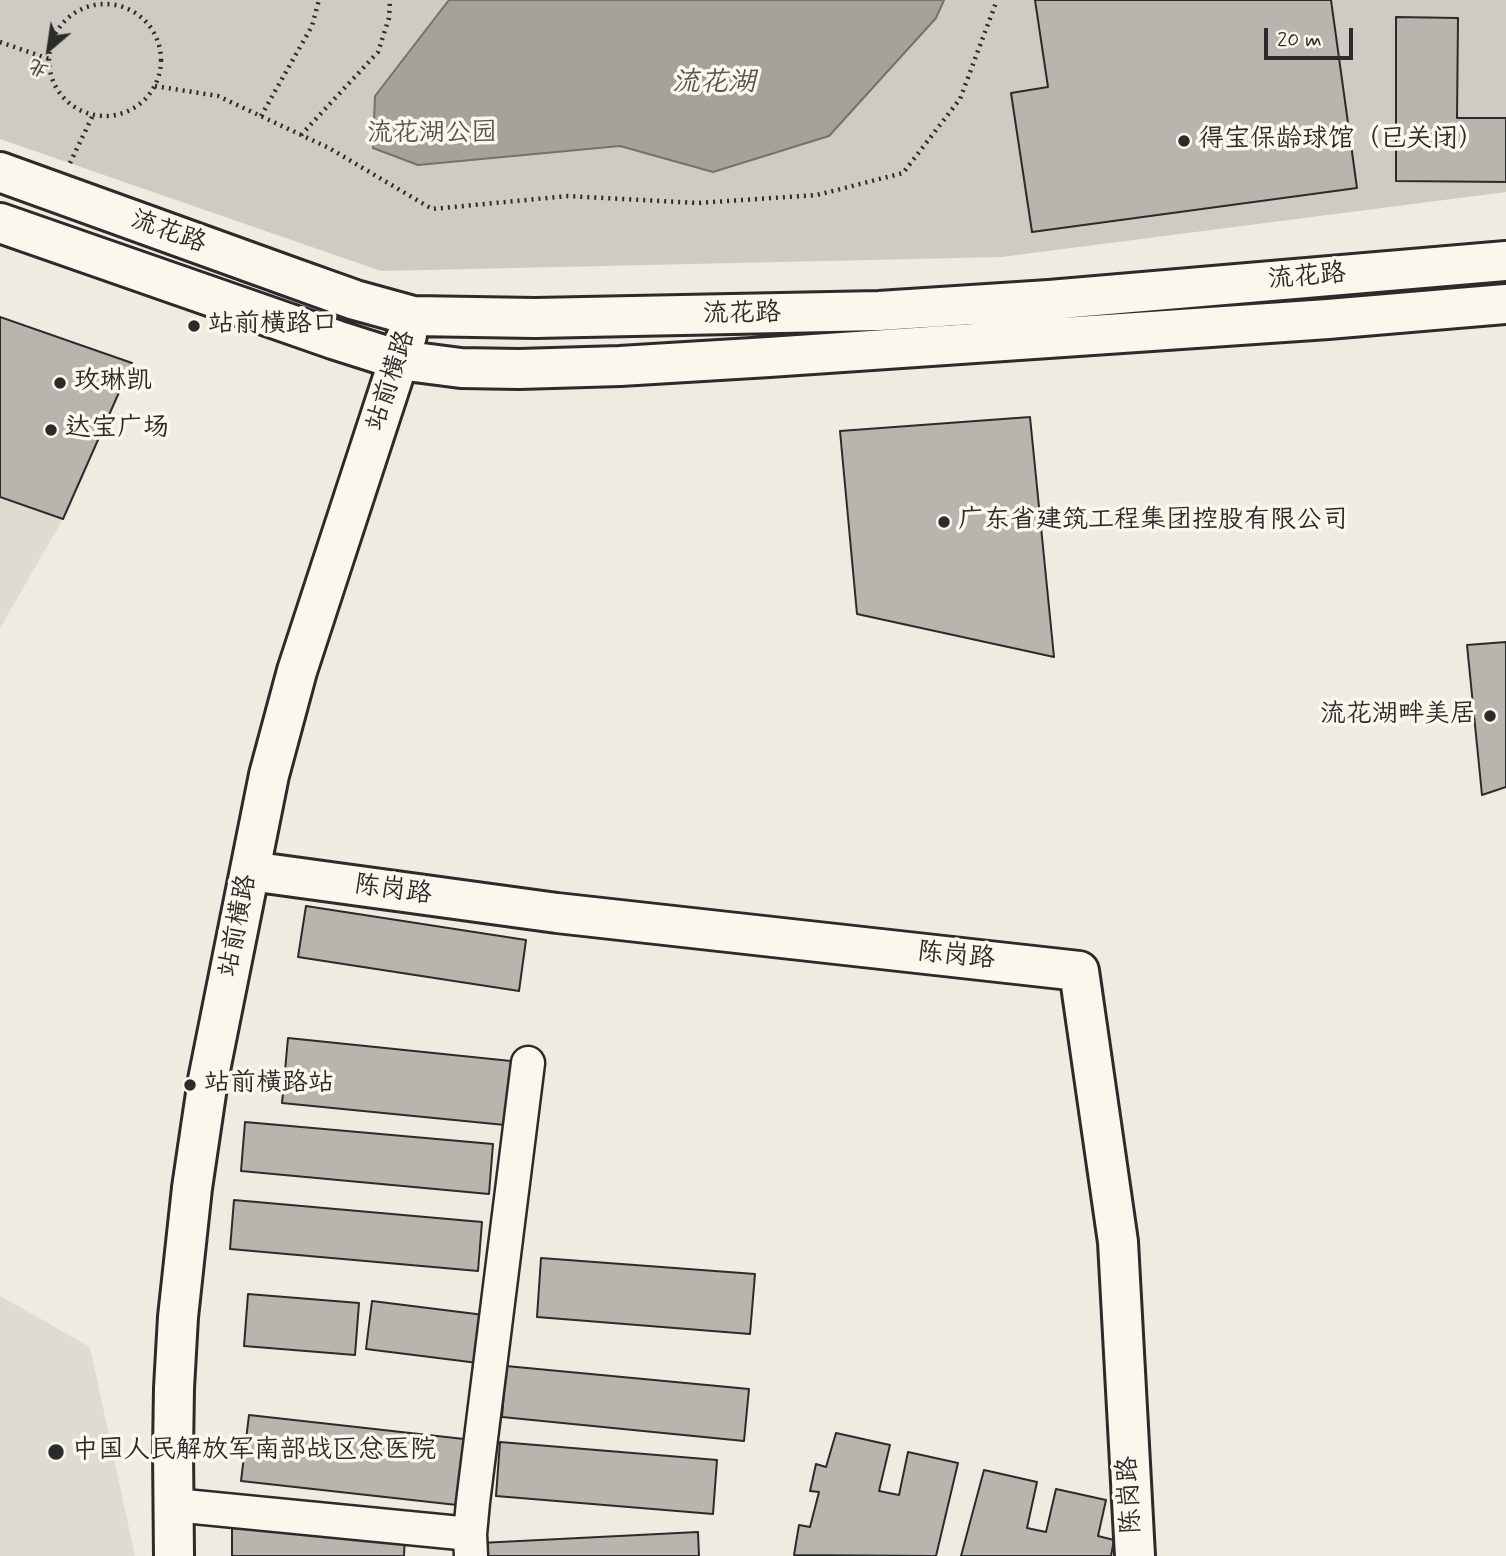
<!DOCTYPE html>
<html>
<head>
<meta charset="utf-8">
<style>
	body { margin:0 }
	#map { position:relative; width:1506px; height:1556px; overflow:hidden; background:#eeebe0; font-family:Mynerve,"LXGW WenKai TC",sans-serif }
	canvas { display:block }
	.north { position:absolute; left:14px; top:14px; width:70px; height:70px; -webkit-text-stroke:5px #fbf7ec; paint-order:stroke; rotate:209deg; font-size:19px; font-weight:700; line-height:28px; text-align:center; color:#2b2b2b }
	.north::after { content:''; display:block; margin:auto; width:24px; height:32px; background:#2b2b2b; clip-path:polygon(50% 0,100% 100%,50% 72%,0 100%) }
	.scale { position:absolute; left:1264px; top:28px; width:89px; height:32px; box-sizing:border-box; border:4px solid #2b2b2b; border-top:0; padding-left:9px; font-size:21px; line-height:24px; white-space:nowrap; color:#2b2b2b; -webkit-text-stroke:5px #fbf7ec; paint-order:stroke }
</style>
</head>
<body>
<div id="map">
<canvas width="1506" height="1556"></canvas>
<div class="north">北</div>
<div class="scale">20 m</div>
</div>
<script>
const c = document.querySelector('canvas').getContext('2d');
c.lineJoin = 'round';
function fillPath(path, color) {
  c.fillStyle = color;
  c.fill(path, 'evenodd');
}
function shape(rows) {
  const path = new Path2D();
  for (const r of rows) {
    if (r.length === 3) {
      path.moveTo(r[0] + r[2], r[1]);
      path.arc(r[0], r[1], r[2], 0, 2 * Math.PI);
      continue;
    }
    path.moveTo(r[0], r[1]);
    for (let i = 2; i < r.length; i += 2) path.lineTo(r[i], r[i + 1]);
  }
  return path;
}
function stroke(path, color, width, dash) {
  c.strokeStyle = color;
  c.lineWidth = width;
  c.lineCap = dash ? 'butt' : 'round';
  c.setLineDash(dash || []);
  c.stroke(path);
}
function label(font, color, halo, rows, align = 'center') {
  c.font = font + ' Mynerve,"LXGW WenKai TC",sans-serif';
  c.lineWidth = 7;
  c.setLineDash([]);
  c.textBaseline = 'middle';
  c.strokeStyle = halo;
  c.fillStyle = color;
  for (const [text, x, y, turn = 0] of rows) {
    c.save();
    c.translate(x, y);
    c.rotate((+turn || 0) * Math.PI / 180);
    c.textAlign = isNaN(turn) ? turn : align;
    if (halo) c.strokeText(text, 0, 0);
    c.fillText(text, 0, 0);
    c.restore();
  }
}
fillPath(shape([
	[0,497,63,519,0,628],
	[0,1296,90,1347,135,1556,0,1556]
]), '#dedbd1');
fillPath(shape([
	[0,0,1506,0,1506,192,1001,257,381,271,0,139]
]), '#cecbc2');
const water = shape([
	[449,0,944,0,936,18,829,136,713,172,620,146,418,165,373,148,375,96,449,0]
]);
fillPath(water, '#a4a29a');
stroke(water, '#74726e', 2);
const building = shape([
	[1035,0,1331,0,1357,188,1032,232,1011,93,1048,87,1035,0],
	[1396,17,1458,18,1457,118,1506,118,1506,182,1396,181,1396,17],
	[0,317,132,363,63,519,0,497,0,317],
	[1030,417,1054,657,857,614,840,431,1030,417],
	[1506,642,1506,787,1482,795,1467,645,1506,642],
	[306,906,526,940,519,991,298,957,306,906],
	[288,1038,511,1061,505,1125,282,1103,288,1038],
	[245,1122,493,1144,489,1194,241,1171,245,1122],
	[234,1200,482,1222,478,1271,230,1249,234,1200],
	[541,1258,755,1274,750,1334,537,1317,541,1258],
	[248,1294,359,1303,355,1355,244,1346,248,1294],
	[372,1301,492,1316,486,1364,366,1349,372,1301],
	[506,1366,749,1389,744,1441,502,1417,506,1366],
	[249,1415,464,1439,457,1505,241,1481,249,1415],
	[836,1433,890,1445,879,1491,899,1495,908,1452,958,1463,936,1556,794,1555,799,1525,810,1527,819,1492,810,1491,816,1464,826,1467,836,1433],
	[500,1442,717,1460,713,1514,496,1496,500,1442],
	[984,1470,1037,1482,1027,1528,1046,1532,1056,1489,1106,1500,1098,1536,1114,1540,1111,1556,961,1556,984,1470],
	[232,1528,405,1532,404,1556,232,1556,232,1528],
	[698,1532,699,1556,481,1556,480,1543,698,1532]
]);
fillPath(building, '#b8b5ae');
stroke(building, '#2b2b2b', 2);
const minor = shape([
	[174,1505,470,1534],
	[471,1556,470,1534,473,1502,528,1063]
]);
const tertiary = shape([
	[0,172,288,276,355,300,413,316,535,318,879,311,1049,300,1506,261],
	[0,223,336,340,399,360,461,368,519,369,620,366,769,357,1328,319,1506,304],
	[250,871,557,913,1079,971,1118,1242,1135,1556],
	[174,1556,173,1451,174,1388,178,1317,192,1188,208,1080,269,775,297,671,407,335]
]);
stroke(minor, '#2b2b2b', 37);
stroke(tertiary, '#2b2b2b', 44);
stroke(shape([
	[105,60,56],
	[0,42,49,59],
	[155,86,218,96,329,148,432,209,568,196,698,203,817,195,903,173,960,99,997,0],
	[261,116,312,26,319,0],
	[301,135,378,52,389,18,390,0],
	[70,163,93,115]
]), '#2b2b2b', 4.5, [2, 5]);
stroke(minor, '#fbf7ec', 32);
stroke(tertiary, '#fbf7ec', 38);
for (const [x, y, r, color] of [
	[1184,141,7,"#2b2b2b"],
	[194,326,7,"#2b2b2b"],
	[60,383,7,"#2b2b2b"],
	[51,430,7,"#2b2b2b"],
	[944,522,7,"#2b2b2b"],
	[1490,716,7,"#2b2b2b"],
	[190,1085,7,"#2b2b2b"],
	[56,1452,9,"#2b2b2b"]
]) {
  const dot = new Path2D();
  dot.arc(x, y, r, 0, 2 * Math.PI);
  c.fillStyle = color;
  c.fill(dot);
  stroke(dot, '#fbf7ec', 2.5);
}
label('26px', '#545351', '#fbf7ec', [
	["流花湖公园",432,135]
]);
label('26px', '#2b2b2b', '#fbf7ec', [
	["得宝保龄球馆（已关闭）",1198,141],
	["站前横路口",208,326],
	["玫琳凯",74,383],
	["达宝广场",65,430],
	["广东省建筑工程集团控股有限公司",958,522],
	["流花湖畔美居",1476,716,"right"],
	["站前横路站",204,1085],
	["中国人民解放军南部战区总医院",72,1452]
], 'left');
label('26px', '#2b2b2b', '#fbf7ec', [
	["流花路",168,233,20],
	["流花路",1307,278,-5],
	["流花路",742,315,-1],
	["站前横路",392,381,-72],
	["陈岗路",393,891,8],
	["站前横路",239,926,-79],
	["陈岗路",956,957,6],
	["陈岗路",1131,1495,-93]
]);
label('italic 28px', '#555552', '#fbf7ec', [
	["流花湖",714,84]
]);
</script>
</body>
</html>
